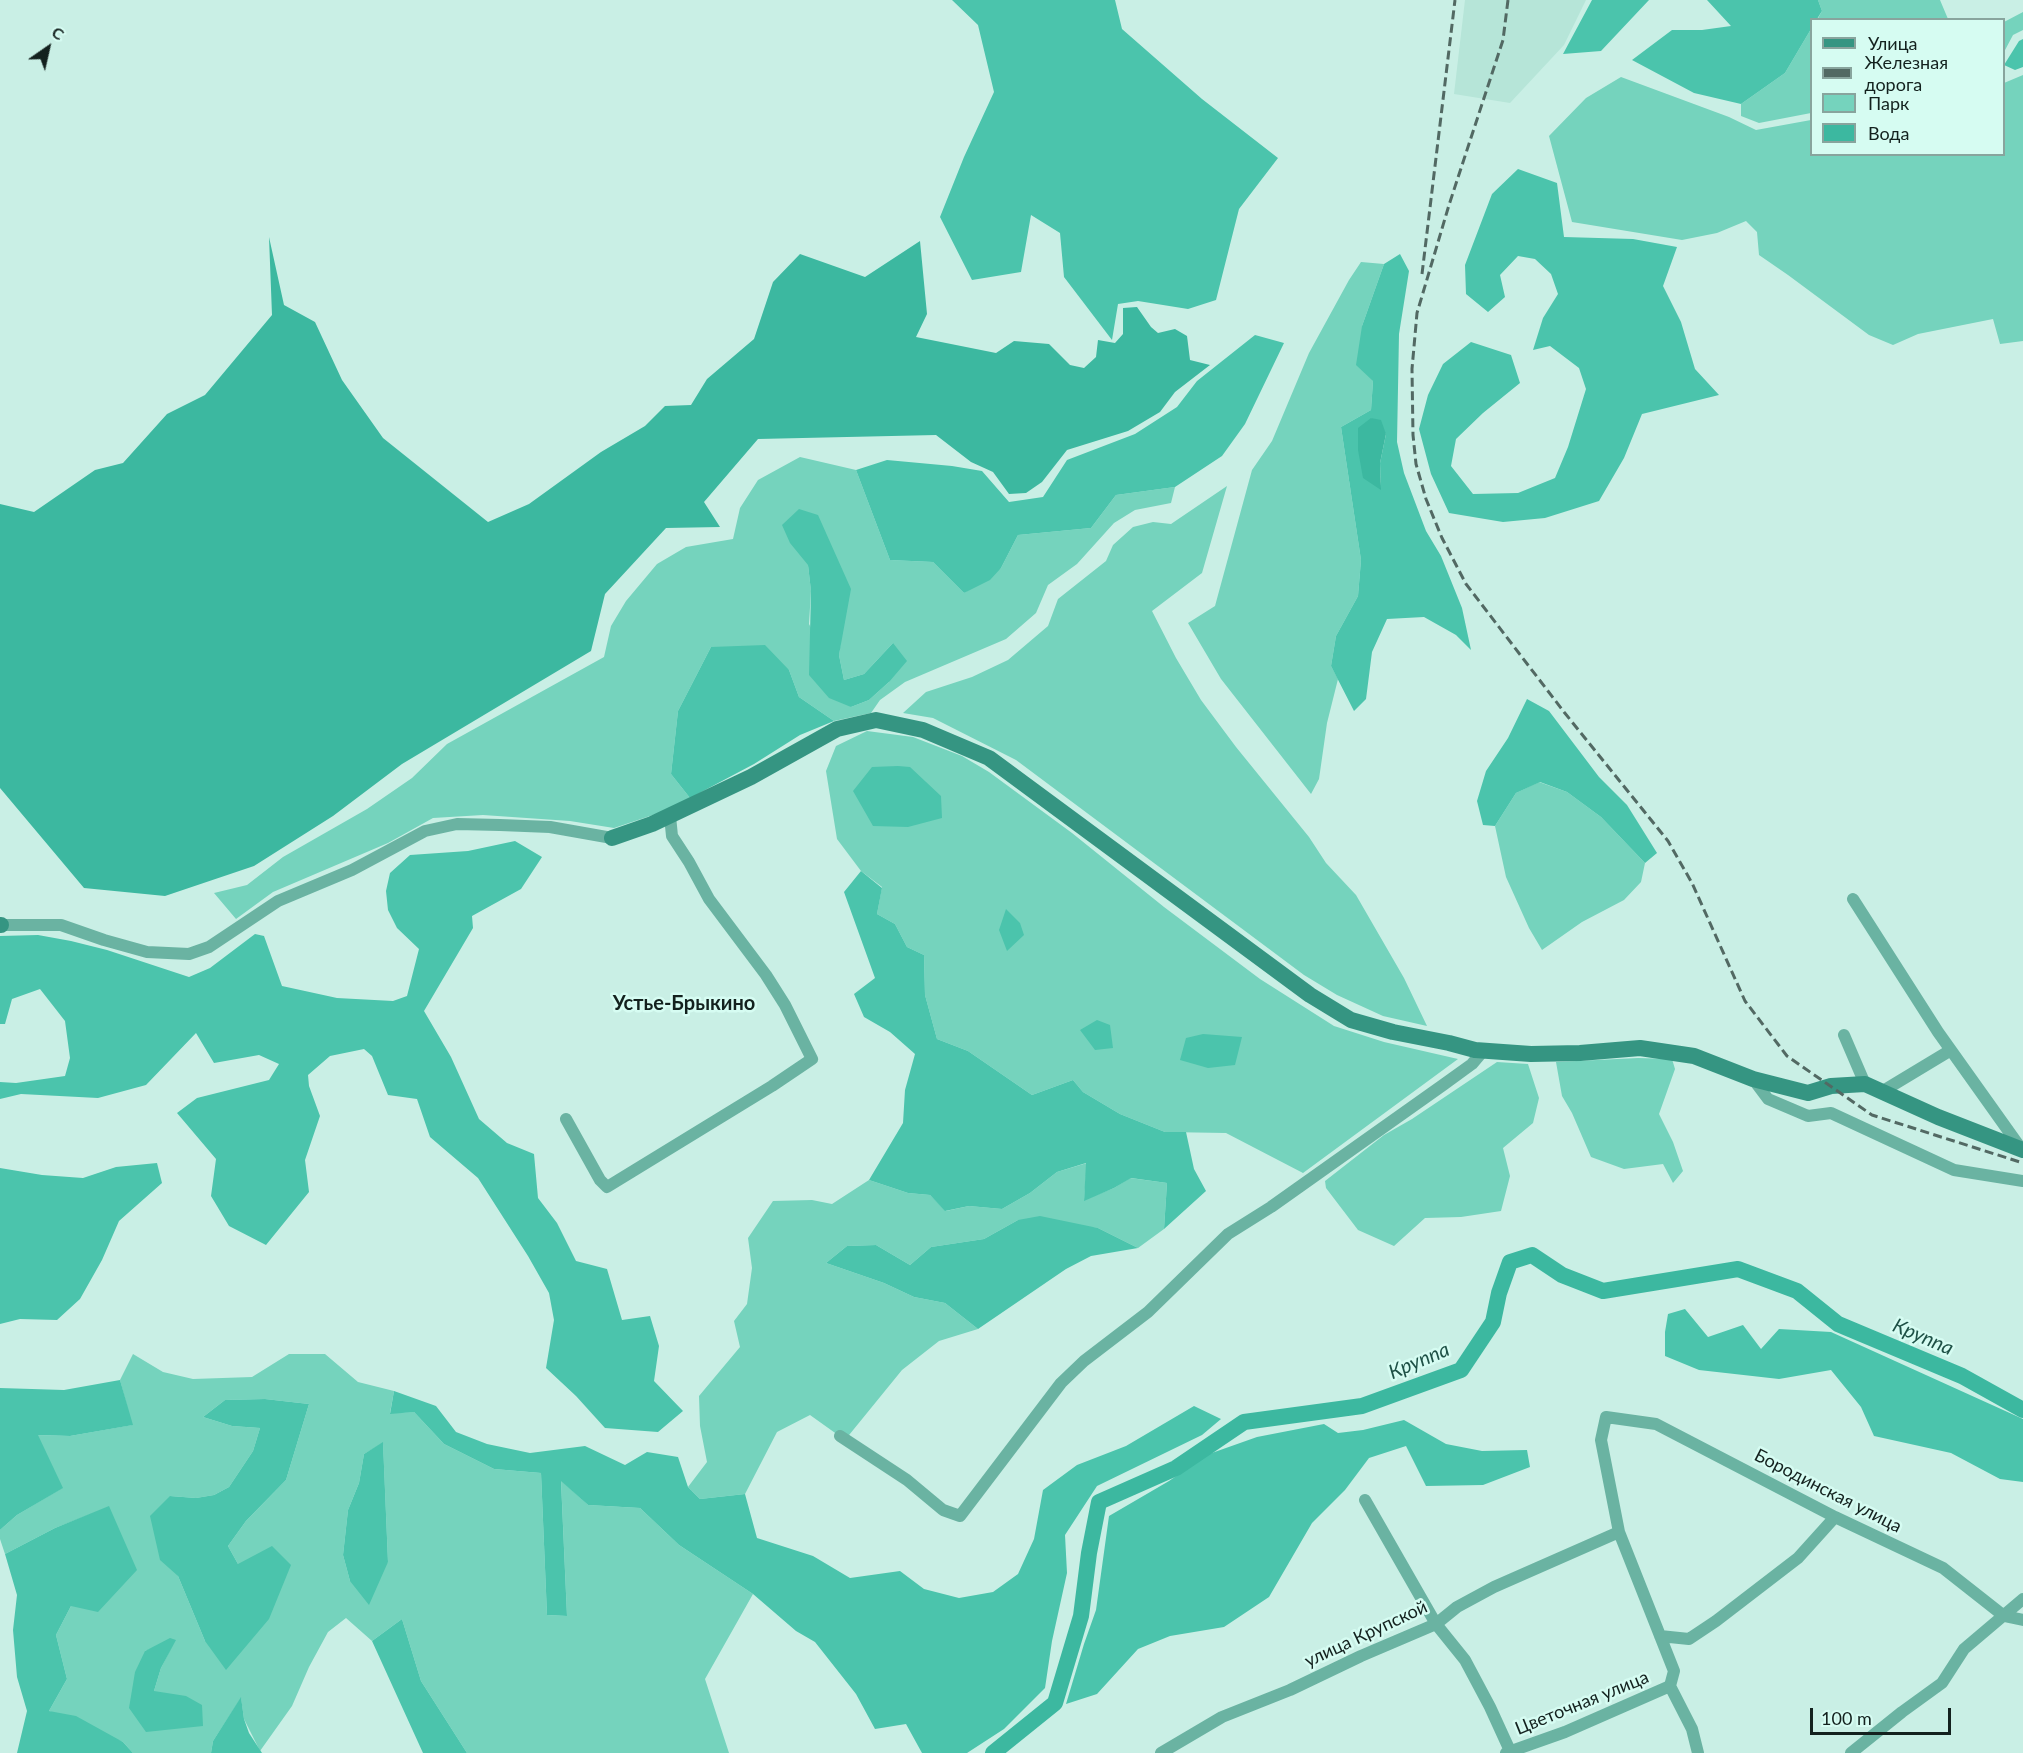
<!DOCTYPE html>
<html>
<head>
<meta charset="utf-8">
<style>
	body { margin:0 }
	#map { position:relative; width:2023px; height:1753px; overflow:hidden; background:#c9efe5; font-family:Lato,sans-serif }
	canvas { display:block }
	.legend { position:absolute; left:1810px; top:18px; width:195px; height:138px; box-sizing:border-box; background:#d6fcf2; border:2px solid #88a49d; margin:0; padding:8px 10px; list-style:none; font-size:18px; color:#13211e }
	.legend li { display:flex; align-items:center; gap:12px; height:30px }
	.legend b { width:30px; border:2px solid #88a49d }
	.north { position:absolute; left:18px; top:18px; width:60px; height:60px; -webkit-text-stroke:4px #d6fcf2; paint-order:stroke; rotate:34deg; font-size:16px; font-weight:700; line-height:24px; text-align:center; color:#13211e }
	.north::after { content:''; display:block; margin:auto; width:21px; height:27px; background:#13211e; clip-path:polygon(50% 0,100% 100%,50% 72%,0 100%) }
	.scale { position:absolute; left:1810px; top:1708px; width:141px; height:27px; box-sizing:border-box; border:3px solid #13211e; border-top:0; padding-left:8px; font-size:18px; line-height:21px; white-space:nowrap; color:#13211e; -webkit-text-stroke:4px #d6fcf2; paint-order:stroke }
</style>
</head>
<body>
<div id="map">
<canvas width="2023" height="1753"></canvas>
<ul class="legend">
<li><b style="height:8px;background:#359582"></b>Улица</li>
<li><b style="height:8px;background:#526963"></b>Железная дорога</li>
<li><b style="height:16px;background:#75d3bd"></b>Парк</li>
<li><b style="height:16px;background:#3cb8a0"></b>Вода</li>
</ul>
<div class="north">С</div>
<div class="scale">100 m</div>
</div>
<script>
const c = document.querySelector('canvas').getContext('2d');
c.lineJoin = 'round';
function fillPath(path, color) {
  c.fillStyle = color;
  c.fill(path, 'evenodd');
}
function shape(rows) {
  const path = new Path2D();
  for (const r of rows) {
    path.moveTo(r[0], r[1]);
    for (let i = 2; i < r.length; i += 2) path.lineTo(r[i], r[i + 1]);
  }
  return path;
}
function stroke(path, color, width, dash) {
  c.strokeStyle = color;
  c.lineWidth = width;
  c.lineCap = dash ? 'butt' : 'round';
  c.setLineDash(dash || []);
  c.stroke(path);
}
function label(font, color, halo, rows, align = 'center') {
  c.font = font + ' Lato,sans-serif';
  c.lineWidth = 5;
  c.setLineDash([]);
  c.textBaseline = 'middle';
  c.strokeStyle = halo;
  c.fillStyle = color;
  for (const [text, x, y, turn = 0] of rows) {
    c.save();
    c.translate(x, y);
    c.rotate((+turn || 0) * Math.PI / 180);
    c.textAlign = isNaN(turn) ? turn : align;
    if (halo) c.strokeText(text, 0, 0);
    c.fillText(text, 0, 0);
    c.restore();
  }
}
fillPath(shape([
	[1465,0,1586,0,1564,45,1510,103,1454,94]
]), '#b6e5d8');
fillPath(shape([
	[1818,0,1940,0,1948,19,1817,20,1822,11],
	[2023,12,2023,30,2013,35,2004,52,2004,22],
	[1811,29,1811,113,1759,123,1741,116,1741,104,1785,73],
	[2023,75,2023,341,2000,344,1993,319,1918,334,1893,345,1869,335,1788,275,1759,255,1757,232,1746,221,1717,233,1682,240,1572,222,1549,136,1586,98,1621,77,1729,117,1756,130,1811,120,1812,154,2004,154,2004,83],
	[1361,262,1384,264,1362,326,1373,381,1371,410,1341,427,1361,560,1358,596,1336,636,1331,666,1338,679,1327,723,1319,779,1311,794,1221,679,1188,623,1215,606,1252,470,1272,441,1309,353,1349,280],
	[800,457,856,470,890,560,933,562,964,593,1001,568,1018,535,1091,528,1116,495,1175,487,1171,503,1135,510,1114,523,1077,564,1048,585,1036,613,1006,639,905,682,880,700,871,713,834,721,799,697,789,670,711,647,678,711,671,774,690,798,662,812,614,828,570,821,483,815,433,818,388,843,273,892,236,919,214,893,247,885,283,857,367,809,412,778,447,744,604,657,611,626,626,601,657,564,686,547,733,539,740,508,758,480],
	[808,565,842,632,839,655,844,680,864,674,893,643,889,682,869,700,851,707,809,624,811,591],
	[1227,486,1202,573,1152,611,1176,658,1201,700,1236,747,1309,837,1326,863,1356,895,1404,978,1427,1026,1383,1016,1337,995,1304,975,1016,760,933,718,903,713,926,692,972,677,1008,660,1048,626,1058,599,1106,561,1113,545,1133,527,1153,522,1171,524],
	[867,731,913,737,962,756,989,772,1072,833,1164,907,1260,979,1334,1026,1384,1042,1458,1059,1303,1173,1226,1133,1165,1132,1120,1114,1083,1092,1073,1080,1032,1095,968,1051,937,1039,925,995,924,955,907,947,895,924,877,914,882,887,861,871,837,839,826,771,836,746],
	[1539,782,1567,792,1601,817,1645,863,1641,882,1624,900,1582,922,1542,950,1529,928,1506,877,1495,826,1516,793],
	[1638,1058,1672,1059,1675,1069,1659,1114,1673,1142,1683,1171,1673,1183,1663,1164,1624,1169,1591,1157,1572,1113,1562,1096,1556,1062],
	[1497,1062,1528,1064,1539,1098,1533,1123,1503,1148,1510,1176,1501,1211,1461,1217,1425,1218,1394,1246,1358,1230,1326,1188,1325,1181,1384,1135,1412,1119],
	[1087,1163,1084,1200,1114,1188,1130,1178,1167,1183,1164,1229,1138,1248,1098,1228,1018,1220,984,1239,931,1247,910,1265,876,1245,847,1246,826,1263,884,1283,914,1297,945,1303,978,1329,939,1341,902,1370,845,1440,810,1415,777,1432,745,1494,700,1499,688,1487,707,1462,700,1426,699,1396,740,1347,734,1321,747,1304,752,1268,748,1238,773,1201,812,1200,832,1204,869,1180,908,1193,930,1195,946,1211,969,1206,1002,1209,1030,1193,1057,1172],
	[133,1354,163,1372,193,1379,252,1377,289,1354,325,1354,358,1382,394,1391,390,1413,414,1412,444,1444,494,1469,541,1473,547,1615,567,1616,561,1480,588,1505,640,1508,679,1545,753,1594,705,1679,729,1753,467,1753,421,1681,402,1619,372,1641,346,1618,328,1632,309,1667,292,1706,260,1751,244,1719,241,1698,213,1741,211,1753,133,1753,123,1742,49,1711,67,1679,56,1635,71,1606,109,1507,55,1528,5,1554,0,1539,0,1530,17,1515,62,1488,37,1435,70,1436,132,1425,120,1380],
	[265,1399,309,1404,286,1480,246,1521,228,1546,238,1564,205,1641,178,1576,170,1496,196,1498,214,1495,229,1487,253,1451,260,1428,232,1426,203,1417,225,1400],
	[383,1443,388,1562,350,1581,343,1555,348,1510,359,1483,364,1454],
	[175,1640,161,1668,154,1691,145,1651]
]), '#75d3bd');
fillPath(shape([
	[952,0,1115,0,1122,29,1202,99,1278,158,1239,209,1216,300,1188,309,1138,301,1118,304,1112,340,1064,277,1060,233,1031,215,1021,272,972,280,940,217,964,157,994,92,978,25],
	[1592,0,1649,0,1601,51,1563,54],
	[1707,0,1818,0,1822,11,1817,19,1812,20,1811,29,1785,73,1741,104,1694,93,1632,60,1672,30,1702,30,1731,26],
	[2023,39,2023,67,2015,70,2004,65,2019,41],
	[1518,169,1557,183,1564,237,1633,239,1677,247,1663,286,1681,322,1695,369,1719,395,1642,414,1624,458,1599,501,1545,518,1503,522,1449,513,1431,474,1419,429,1428,395,1443,364,1471,342,1511,355,1520,383,1483,413,1456,439,1451,466,1473,494,1518,493,1555,478,1568,447,1586,389,1579,368,1550,346,1533,350,1543,318,1558,294,1551,274,1535,259,1518,256,1500,275,1505,297,1488,312,1466,294,1465,265,1492,194],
	[1400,254,1409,271,1399,334,1397,442,1404,473,1426,531,1441,556,1462,608,1471,650,1456,635,1424,617,1387,619,1372,652,1366,699,1354,711,1331,666,1336,636,1358,596,1361,560,1341,427,1371,410,1373,381,1356,365,1362,326,1384,264],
	[1371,418,1386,434,1380,463,1381,489],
	[1255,335,1284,343,1245,424,1222,456,1175,487,1116,495,1091,528,1018,535,1001,568,990,580,964,593,933,562,890,560,856,470,887,460,952,466,982,471,1009,502,1043,497,1067,460,1135,434,1177,407,1197,381],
	[799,509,818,515,851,589,839,655,844,680,864,674,893,643,907,661,889,682,869,700,851,707,829,698,809,675,811,591,808,565,790,543,782,525],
	[765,645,789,670,799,697,834,721,800,735,754,764,690,798,671,774,678,711,711,647],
	[1527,699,1549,711,1599,777,1627,805,1657,853,1645,863,1601,817,1567,792,1540,782,1516,793,1495,826,1483,825,1477,801,1486,771,1508,738],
	[898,766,910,767,941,796,942,818,908,827,873,826,853,791,872,767],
	[515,841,542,857,521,889,472,916,473,928,424,1011,451,1057,479,1119,507,1143,534,1154,538,1198,557,1223,576,1261,607,1269,622,1320,650,1316,659,1346,654,1381,683,1411,658,1432,605,1428,576,1396,546,1368,554,1320,549,1293,528,1256,478,1178,430,1137,417,1099,388,1095,372,1056,364,1049,330,1056,308,1075,309,1086,320,1116,305,1160,309,1192,266,1245,229,1226,211,1196,216,1159,177,1113,197,1098,269,1080,279,1064,259,1055,214,1063,196,1033,146,1085,98,1098,21,1094,0,1099,0,1082,16,1083,65,1076,70,1058,65,1021,40,989,12,999,5,1024,0,1024,0,936,38,935,71,941,107,950,189,977,210,968,255,934,264,936,282,986,337,998,393,1001,407,996,419,949,397,928,388,910,386,891,390,873,410,855,468,851],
	[861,871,882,888,877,914,895,924,907,947,924,955,925,995,937,1039,968,1051,1032,1095,1073,1080,1083,1092,1120,1114,1165,1132,1186,1132,1194,1169,1206,1191,1164,1229,1167,1183,1131,1178,1114,1188,1084,1201,1086,1163,1057,1172,1030,1193,1002,1209,969,1206,945,1211,930,1195,908,1193,869,1180,903,1123,905,1090,915,1054,890,1032,864,1017,854,994,875,978,844,892],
	[1006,909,1020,923,1024,935,1007,951,999,930],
	[1097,1020,1110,1025,1113,1048,1095,1050,1080,1030],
	[1203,1034,1242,1037,1235,1065,1208,1068,1180,1060,1186,1038],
	[157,1163,162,1183,119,1221,102,1260,80,1299,57,1320,20,1319,0,1324,0,1168,42,1175,83,1178,116,1167],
	[1040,1216,1098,1228,1138,1248,1091,1256,1066,1269,978,1329,945,1303,914,1297,884,1283,826,1263,847,1246,876,1245,910,1265,931,1247,984,1239,1018,1220],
	[1685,1309,1708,1337,1743,1325,1761,1349,1779,1329,1831,1332,2023,1419,2023,1482,2000,1479,1951,1453,1874,1436,1861,1407,1831,1370,1779,1379,1699,1370,1665,1356,1665,1332,1668,1314],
	[120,1380,133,1425,70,1436,38,1435,63,1488,17,1515,0,1530,0,1388,64,1390],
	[394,1391,436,1406,456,1432,487,1444,530,1453,585,1446,625,1465,647,1452,678,1457,688,1487,700,1499,745,1494,757,1538,813,1556,850,1578,900,1571,924,1589,959,1598,993,1592,1018,1574,1034,1539,1043,1490,1077,1465,1126,1446,1194,1406,1221,1419,1202,1435,1097,1486,1065,1535,1067,1573,1052,1641,1045,1688,1004,1729,967,1753,922,1753,906,1724,875,1729,856,1694,815,1642,796,1631,753,1594,679,1545,640,1508,588,1505,561,1481,567,1616,547,1615,541,1473,494,1469,444,1444,414,1412,390,1414],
	[265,1399,309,1404,286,1480,246,1521,228,1546,238,1564,272,1546,291,1565,269,1619,226,1670,205,1641,178,1576,160,1560,150,1516,170,1496,196,1498,214,1495,229,1487,253,1451,260,1428,232,1426,203,1417,225,1400],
	[1404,1420,1446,1444,1482,1451,1527,1450,1530,1467,1483,1485,1426,1486,1406,1446,1369,1458,1345,1490,1312,1523,1269,1597,1224,1627,1170,1636,1138,1649,1097,1694,1066,1704,1084,1644,1096,1610,1109,1516,1169,1481,1209,1454,1257,1437,1324,1424,1338,1433,1363,1430],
	[383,1442,388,1562,369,1605,350,1581,343,1555,348,1510,359,1483,364,1454],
	[109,1506,137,1570,98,1612,71,1606,56,1635,67,1679,49,1711,76,1716,123,1742,133,1753,17,1753,27,1711,17,1677,13,1630,17,1595,5,1554,55,1528],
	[402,1619,421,1681,467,1753,423,1753,372,1641],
	[170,1638,176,1640,161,1668,154,1691,186,1696,202,1705,203,1726,146,1732,129,1708,135,1672,145,1651],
	[241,1697,244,1719,249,1733,262,1753,211,1753,213,1741]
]), '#4bc4ac');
fillPath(shape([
	[269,237,284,305,315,322,342,380,383,438,488,522,529,504,601,452,645,426,665,406,691,405,707,379,754,339,773,282,800,254,865,277,920,241,927,314,916,337,996,353,1014,341,1049,344,1070,365,1084,368,1096,357,1098,340,1115,343,1123,334,1123,308,1137,307,1151,327,1158,333,1175,329,1187,336,1190,360,1210,365,1175,392,1160,412,1128,431,1067,450,1042,482,1026,493,1009,494,993,472,971,462,936,435,758,439,704,502,720,527,666,528,605,594,591,651,402,764,333,816,254,866,165,896,84,888,0,788,0,504,34,512,95,470,123,463,167,414,205,395,272,315],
	[1371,418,1381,420,1386,434,1380,463,1381,490,1363,478,1358,450,1358,428]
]), '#3cb8a0');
stroke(shape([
	[993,1753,1055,1703,1081,1616,1089,1553,1099,1502,1176,1468,1244,1422,1362,1406,1461,1370,1493,1322,1499,1293,1510,1262,1532,1255,1562,1275,1603,1291,1738,1269,1797,1291,1838,1324,1962,1376,2023,1410]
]), '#3cb8a0', 16);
stroke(shape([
	[1853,899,1938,1032,2022,1150],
	[1,925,61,925,104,940,147,952,189,954,209,947,278,901,352,870,425,831,457,824,500,825,550,827,612,838],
	[1844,1035,1865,1084],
	[1753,1079,1768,1099,1808,1116,1831,1113,1954,1170,2023,1181],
	[1883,1091,1951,1050],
	[566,1119,600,1180,607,1187,772,1086,812,1059,785,1005,766,975,709,899,689,862,672,836,670,816],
	[840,1436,907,1480,943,1510,960,1516,1061,1383,1084,1361,1148,1312,1228,1234,1271,1207,1443,1085,1472,1064,1483,1051],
	[1365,1500,1436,1624,1465,1660,1490,1707,1511,1753],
	[1660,1636,1689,1639,1716,1621,1798,1558,1835,1517],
	[1161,1753,1222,1717,1290,1690,1361,1656,1436,1624,1457,1607,1494,1587,1619,1532],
	[1506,1753,1565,1732,1670,1686],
	[1698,1753,1692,1729,1670,1686,1674,1671,1619,1532,1601,1440,1606,1417,1656,1424,1835,1517,1943,1568,2004,1616,2023,1620],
	[1851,1753,1902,1712,1942,1683,1964,1649,2023,1599]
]), '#6ab3a2', 12);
stroke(shape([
	[612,838,652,824,751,777,837,729,876,720,923,730,989,758,1310,995,1351,1020,1393,1032,1449,1043,1475,1050,1531,1054,1580,1053,1640,1048,1694,1056,1753,1079,1808,1093,1831,1086,1865,1084,1938,1117,2023,1150],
	[0,925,1,925]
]), '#359582', 16);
stroke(shape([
	[1508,0,1503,40,1449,205,1417,313,1412,369,1413,435,1416,464,1426,499,1442,538,1466,584,1564,712,1668,841,1692,883,1745,1001,1787,1056,1872,1115,2023,1163],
	[1422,274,1455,0]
]), '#526963', 3, [9, 4.5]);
label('18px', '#13211e', '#d6fcf2', [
	["Бородинская улица",1828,1491,27],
	["улица Крупской",1366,1634,-25],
	["Цветочная улица",1582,1703,-22]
]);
label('bold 20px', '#13211e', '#d6fcf2', [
	["Устье-Брыкино",684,1004]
]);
label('italic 20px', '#1e5146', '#d6fcf2', [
	["Круппа",1923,1337,23],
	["Круппа",1419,1361,-23]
]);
</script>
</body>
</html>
